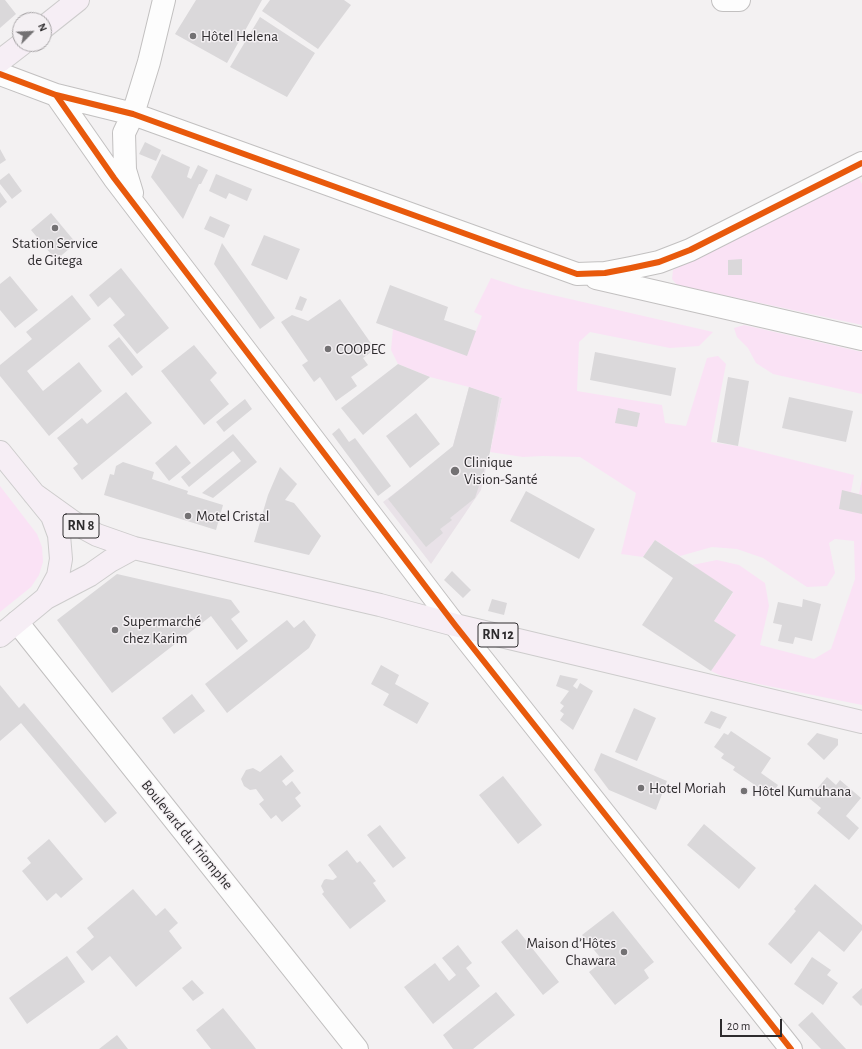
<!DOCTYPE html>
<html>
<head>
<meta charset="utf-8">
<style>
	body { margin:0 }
	#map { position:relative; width:862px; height:1049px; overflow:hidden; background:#f3f1f2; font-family:"Alegreya Sans",sans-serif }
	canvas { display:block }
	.north { position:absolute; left:12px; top:12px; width:40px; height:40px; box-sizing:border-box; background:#f4f0f3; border:1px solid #a5a2a4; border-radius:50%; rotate:66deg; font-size:11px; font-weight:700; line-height:16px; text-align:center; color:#2e2c2e }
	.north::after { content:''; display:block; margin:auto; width:14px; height:18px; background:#737173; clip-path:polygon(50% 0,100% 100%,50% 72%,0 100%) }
	.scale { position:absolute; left:720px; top:1019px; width:62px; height:18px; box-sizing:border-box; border:2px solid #2e2c2e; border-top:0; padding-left:5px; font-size:12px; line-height:14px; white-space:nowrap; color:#2e2c2e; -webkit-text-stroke:3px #f4f0f3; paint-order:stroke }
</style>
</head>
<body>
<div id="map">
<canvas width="862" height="1049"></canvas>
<div class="north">N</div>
<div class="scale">20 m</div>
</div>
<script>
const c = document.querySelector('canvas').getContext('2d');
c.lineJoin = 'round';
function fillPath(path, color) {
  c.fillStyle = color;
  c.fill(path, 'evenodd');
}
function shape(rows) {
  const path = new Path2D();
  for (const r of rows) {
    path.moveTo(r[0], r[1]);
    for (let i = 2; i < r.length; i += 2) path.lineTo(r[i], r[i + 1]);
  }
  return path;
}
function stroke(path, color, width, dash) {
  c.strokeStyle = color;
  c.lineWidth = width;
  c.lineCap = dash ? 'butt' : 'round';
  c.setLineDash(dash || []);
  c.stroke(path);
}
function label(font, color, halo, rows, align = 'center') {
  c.font = font + ' "Alegreya Sans",sans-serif';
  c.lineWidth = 3;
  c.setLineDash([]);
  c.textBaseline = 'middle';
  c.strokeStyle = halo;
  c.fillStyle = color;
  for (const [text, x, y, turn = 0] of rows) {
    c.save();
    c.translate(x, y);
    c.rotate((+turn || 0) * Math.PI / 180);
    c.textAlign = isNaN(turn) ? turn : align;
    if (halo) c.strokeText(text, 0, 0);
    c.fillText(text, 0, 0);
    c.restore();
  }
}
fillPath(shape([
	[469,387,502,398,481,490,431,564,383,502,452,449]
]), '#e9e2e8');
fillPath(shape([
	[858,177,862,184,862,325,677,285,672,279,673,270],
	[491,278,522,288,713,332,699,346,670,348,590,332,579,342,577,391,662,405,665,423,686,426,707,358,718,356,726,364,711,442,738,446,854,475,851,492,859,494,862,479,862,705,724,677,711,671,735,635,714,621,733,593,692,565,717,560,739,565,765,583,769,606,760,645,814,659,831,649,855,579,854,541,835,539,829,543,835,573,827,586,807,587,763,558,737,549,712,547,680,556,655,540,643,557,621,554,636,493,580,457,543,456,523,457,490,452,502,398,469,387,430,377,398,364,391,350,393,329,476,331,482,316,474,312],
	[744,325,862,352,862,394,773,374,756,363,748,348,737,337,734,328],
	[0,486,37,534,42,547,43,562,39,575,31,587,0,612]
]), '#fae2f5');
fillPath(shape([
	[0,0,5,0,16,14,0,28],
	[196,0,262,0,227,63,175,34],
	[270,0,344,0,351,5,318,49,262,11],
	[260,17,315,53,287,97,230,67],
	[145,142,161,150,156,161,139,154],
	[0,149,6,160,0,164],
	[162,154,190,167,187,177,191,179,198,165,208,170,201,184,199,184,183,219,151,177],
	[9,173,22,191,12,199,0,184,0,180],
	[216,174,252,189,247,201,229,193,226,199,209,191],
	[0,192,7,202,0,208],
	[51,213,76,243,56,260,31,230],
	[210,216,230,225,224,238,204,229],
	[264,235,300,249,287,280,251,265],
	[222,243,275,318,260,329,214,264],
	[742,259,742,275,728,275,728,260],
	[121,268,169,328,137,354,113,325,125,315,110,297,98,307,89,295],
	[10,276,38,310,15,328,0,310,0,284],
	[390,285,448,307,444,320,476,331,467,356,376,323],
	[72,295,91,319,27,371,43,391,79,362,102,391,49,436,0,376,0,365,32,339,26,332],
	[300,296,307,299,302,311,295,309],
	[340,299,375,349,363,358,368,365,351,377,357,386,336,401,320,377,314,382,302,365,308,361,281,322,292,315,308,321],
	[119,337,143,367,132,376,108,346],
	[194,345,217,373,210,380,229,404,204,425,161,371],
	[595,352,676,368,671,396,590,380],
	[398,364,430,377,363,435,341,408],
	[728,377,749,381,738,446,717,442],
	[469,387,499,397,490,452,475,498,450,518,452,520,440,529,443,533,426,547,388,499,453,446],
	[126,392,152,423,82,480,73,468,78,464,57,438,82,418,87,424],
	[789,397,853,411,846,442,782,428],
	[245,399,252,409,224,432,216,422],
	[618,408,640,413,637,427,615,423],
	[416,413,440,444,410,468,386,436],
	[339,428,349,442,355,438,391,486,378,496,332,434],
	[233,434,257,462,213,498,202,493,241,461,233,451,189,487,181,477],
	[176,445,191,463,169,481,155,463],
	[123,462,154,472,152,479,188,491,187,494,223,505,216,530,104,495,110,474,114,475,116,466],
	[280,467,297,484,285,500,294,503,321,536,309,555,254,542,268,495],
	[842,490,862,495,862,514,839,509],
	[526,491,595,529,579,559,510,521],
	[655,540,733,592,714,621,736,635,711,671,642,625,673,578,643,557],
	[452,571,471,590,463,598,444,580],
	[117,574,231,600,240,612,231,619,248,641,237,650,211,616,112,693,57,620],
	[492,599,507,603,504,615,488,611],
	[803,599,821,604,812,641,795,637,793,644,778,641,782,625,773,623,778,602,802,607],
	[287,620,294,628,304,620,316,635,309,648,227,713,205,684],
	[381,665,399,675,395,684,429,703,417,724,383,705,389,694,371,684],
	[560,675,578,679,573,686,577,689,580,683,593,691,573,730,560,720,564,714,560,711,564,706,560,703,569,691,556,686],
	[0,685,19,708,24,703,117,813,105,823,21,723,0,741],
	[192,694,205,711,174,734,162,718],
	[634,708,656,718,637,761,615,752],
	[711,711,727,717,720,729,704,723],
	[731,731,771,758,761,773,778,785,771,796,733,770,735,767,721,758,724,754,714,747,724,733,728,735],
	[817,733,838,739,838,745,824,760,807,744],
	[601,753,667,781,656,810,609,790,594,770],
	[281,755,294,771,282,781,286,786,292,781,301,793,295,798,301,806,282,822,276,815,271,819,259,804,264,800,256,789,250,790,244,786,241,779,246,770,253,768,260,772],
	[503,776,542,825,518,844,479,795],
	[827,777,836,785,840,780,861,798,846,816,859,828,849,840,817,813,821,808,809,798],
	[704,824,756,868,739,889,687,845],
	[380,825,406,858,393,868,367,835],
	[49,839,83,879,61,898,56,893,47,901,22,871,31,863,27,858],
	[347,850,357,863,360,861,376,881,373,883,386,901,350,929,322,894,324,892,321,886,324,880,326,879,333,880,337,877,328,865],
	[815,884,862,925,862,930,844,952,819,931,791,964,768,944,796,911,794,909],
	[133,889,156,916,165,908,178,923,169,931,182,948,136,987,110,956,92,971,76,952,94,937,87,928],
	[613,911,654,962,644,970,649,978,615,1005,589,972,603,961,582,935],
	[517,929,559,982,543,995,501,942],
	[458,945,472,963,466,968,480,986,433,1024,404,987,435,963,449,981,456,975,442,958],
	[67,956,85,982,27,1024,9,998],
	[812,957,831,970,827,975,838,983,823,1005,794,984],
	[192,980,204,993,193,1001,182,988],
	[862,988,862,1005,861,1006,852,997],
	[496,992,515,1015,473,1049,453,1049,443,1035],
	[223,1008,253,1045,256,1049,211,1049,196,1030],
	[812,1012,832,1034,846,1049,821,1049,798,1025],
	[117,1035,128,1049,99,1049]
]), '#dad8da');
const street = shape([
	[723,0,739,0],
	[0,74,56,95,114,178,455,625,791,1049],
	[56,95,133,114,577,274,605,273,631,268,659,262,690,250,862,163],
	[132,193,125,170,124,133,133,114,149,62,164,0],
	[596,278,862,339],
	[17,622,357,1049]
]);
const primary = shape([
	[44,27,78,0],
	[0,61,22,44],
	[0,452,52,516,59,535,61,559,58,576,46,598],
	[34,494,73,522,97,535,134,548,380,605,455,625,862,722],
	[0,636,46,598,90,575,110,561,134,548]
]);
stroke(street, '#c2c0c0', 24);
stroke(primary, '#cdcccc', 24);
stroke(street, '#fdfdfd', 22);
stroke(primary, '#f6eef5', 22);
stroke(shape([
	[0,74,56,95,114,178,455,625,791,1049],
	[56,95,133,114,577,274,605,273,631,268,659,262,690,250,862,163]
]), '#e8590c', 6);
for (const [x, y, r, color] of [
	[193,36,4,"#737173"],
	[55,228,4,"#737173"],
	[328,349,4,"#737173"],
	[455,471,5,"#737173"],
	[188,516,4,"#737173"],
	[115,630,4,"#737173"],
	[641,788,4,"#737173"],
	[744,791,4,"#737173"],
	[624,952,4,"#737173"]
]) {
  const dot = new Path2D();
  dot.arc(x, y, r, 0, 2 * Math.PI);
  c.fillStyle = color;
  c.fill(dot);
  stroke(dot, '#f4f0f3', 1.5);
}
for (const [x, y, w] of [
	[81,526,36],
	[498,635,40]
]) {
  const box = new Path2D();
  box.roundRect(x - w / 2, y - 12, w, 24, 3);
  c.fillStyle = '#f4f0f3';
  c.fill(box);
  stroke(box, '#2e2c2e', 1);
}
label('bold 14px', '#2e2c2e', null, [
	["RN 8",81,526],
	["RN 12",498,635]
]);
label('15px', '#2e2c2e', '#f4f0f3', [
	["Hôtel Helena",201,36],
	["Station Service",55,243,"center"],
	["de Gitega",55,260,"center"],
	["COOPEC",336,349],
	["Clinique",464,462],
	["Vision-Santé",464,479],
	["Motel Cristal",196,516],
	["Supermarché",123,621],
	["chez Karim",123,638],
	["Hotel Moriah",649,788],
	["Hôtel Kumuhana",752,791],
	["Maison d’Hôtes",616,943,"right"],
	["Chawara",616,960,"right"]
], 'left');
label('15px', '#2e2c2e', '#f4f0f3', [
	["Boulevard du Triomphe",187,835,51]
]);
</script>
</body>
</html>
